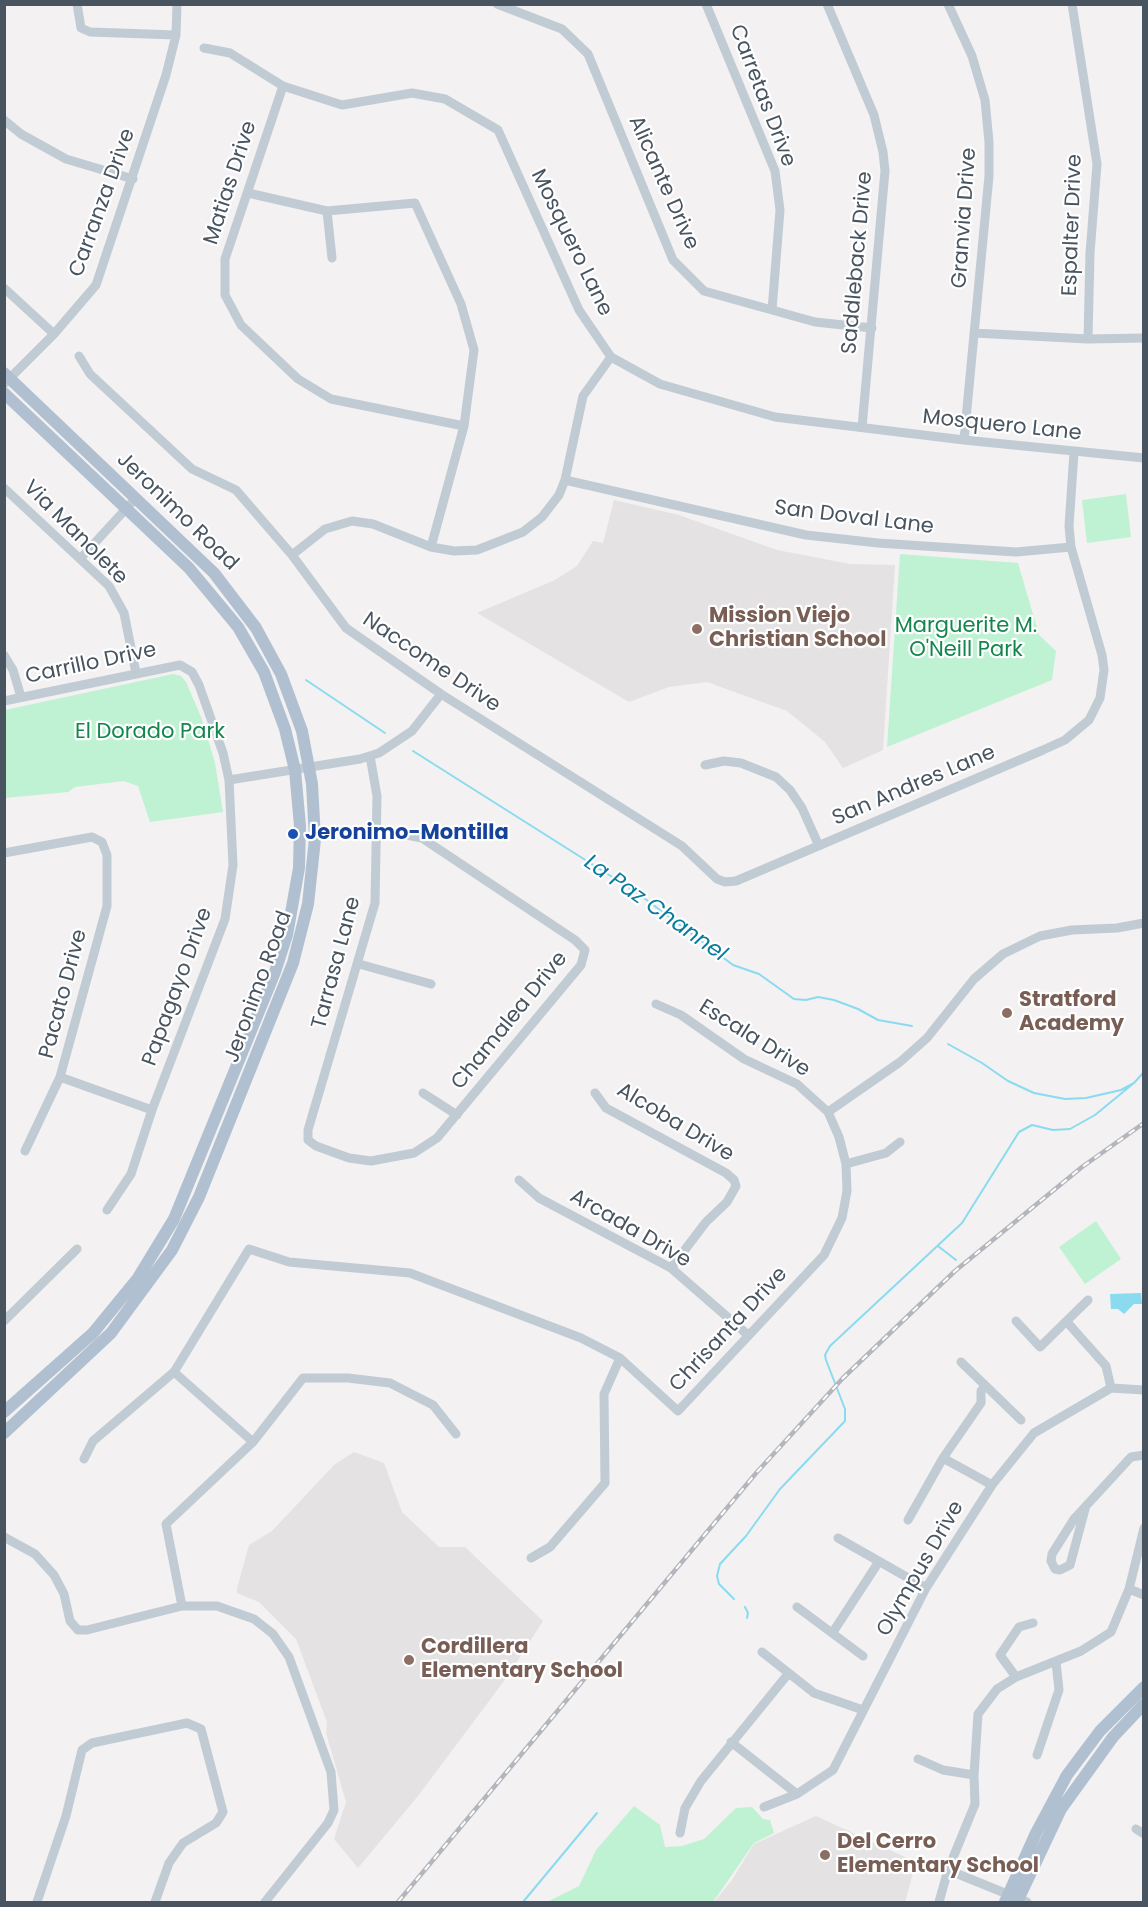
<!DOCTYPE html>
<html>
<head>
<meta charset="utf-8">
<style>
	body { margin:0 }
	#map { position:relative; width:1148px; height:1907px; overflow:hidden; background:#f3f1f1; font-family:Poppins,sans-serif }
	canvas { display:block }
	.frame { position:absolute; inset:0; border:6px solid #485460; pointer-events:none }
</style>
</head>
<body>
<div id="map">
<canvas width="1148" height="1907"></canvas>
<div class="frame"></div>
</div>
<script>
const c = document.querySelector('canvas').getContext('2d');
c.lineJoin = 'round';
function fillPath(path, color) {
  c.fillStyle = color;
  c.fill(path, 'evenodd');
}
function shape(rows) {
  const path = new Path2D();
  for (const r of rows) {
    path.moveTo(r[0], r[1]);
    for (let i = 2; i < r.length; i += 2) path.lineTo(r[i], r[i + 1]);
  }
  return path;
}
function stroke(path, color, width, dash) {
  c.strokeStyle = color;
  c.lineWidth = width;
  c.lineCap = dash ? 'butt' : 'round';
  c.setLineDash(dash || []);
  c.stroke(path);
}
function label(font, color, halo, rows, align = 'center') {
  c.font = font + ' Poppins,sans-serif';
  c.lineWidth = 4.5;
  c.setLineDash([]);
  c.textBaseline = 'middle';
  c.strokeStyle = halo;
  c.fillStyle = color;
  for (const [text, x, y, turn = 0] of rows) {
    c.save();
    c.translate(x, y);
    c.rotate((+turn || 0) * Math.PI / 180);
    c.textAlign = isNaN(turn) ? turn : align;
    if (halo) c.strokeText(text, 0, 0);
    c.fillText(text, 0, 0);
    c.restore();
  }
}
fillPath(shape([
	[614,500,679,515,777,550,850,564,895,565,883,750,843,768,825,742,787,711,707,682,669,687,629,702,477,613,555,580,577,566,593,541,603,543],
	[354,1452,384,1463,402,1512,439,1547,465,1547,543,1621,507,1677,418,1796,358,1868,334,1839,346,1802,326,1733,327,1722,296,1639,259,1602,237,1593,237,1588,249,1545,272,1531,334,1465],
	[816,1816,916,1862,905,1902,714,1902,732,1880,754,1844]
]), '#e4e2e3');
fillPath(shape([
	[1126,494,1131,537,1087,543,1082,500],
	[900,554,1018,563,1039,635,1056,651,1052,680,887,747],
	[173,674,181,676,186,682,202,719,215,763,223,812,150,822,138,786,124,781,75,787,68,792,5,798,5,710],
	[1096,1221,1121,1259,1085,1284,1059,1247],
	[634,1806,660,1825,665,1847,682,1846,704,1839,736,1808,752,1807,763,1819,770,1820,774,1833,754,1843,713,1902,547,1902,579,1886,596,1850]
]), '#bff2d3');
fillPath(shape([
	[1141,1293,1142,1304,1134,1304,1124,1314,1118,1309,1111,1309,1110,1294]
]), '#8adbf0');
stroke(shape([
	[306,680,385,733],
	[413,751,636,892,733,965,759,974,794,999,806,1000,818,997,834,1000,858,1009,878,1020,912,1026],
	[948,1044,982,1063,1008,1081,1034,1093,1065,1099,1086,1098,1121,1090,1134,1083,1144,1072],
	[938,1246,956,1260],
	[734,1599,719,1584,717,1576,720,1564,746,1536,780,1489,845,1421,845,1409,826,1360,825,1355,830,1346,962,1223,1019,1132,1032,1125,1053,1130,1070,1129,1095,1115,1134,1083],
	[745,1607,748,1613,747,1618],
	[523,1902,597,1813]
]), '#8adbf0', 2);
stroke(shape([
	[77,4,81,28,90,32,176,35],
	[497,4,562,29,588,54,673,260,704,291,815,322,872,328],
	[706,4,775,171,780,210,772,310],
	[827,4,874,115,883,152,885,171,862,427],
	[948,4,972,56,985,100,989,142,989,176,964,440],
	[1072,4,1097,164,1090,253,1088,339],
	[204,48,230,53,283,86,342,105,412,93,445,99,498,130,579,310,611,357,660,384,775,417,964,440,1144,458],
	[283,86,225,259,225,295,241,325,298,379,331,399,464,426],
	[4,120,21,134,66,159,133,179],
	[248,193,327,211,415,203,461,304,474,350,464,426,431,547],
	[327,211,332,258],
	[4,288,54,334],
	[974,333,1088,339,1144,338],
	[79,356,90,374,192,469,236,490,292,555,346,628,441,694,682,846,717,879,725,882,736,881,1043,750,1065,740,1089,720,1100,698,1104,670,1102,655,1071,547,1069,526,1074,452],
	[4,384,54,334,96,285,166,75,176,35,177,4],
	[565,480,806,535,878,543,1016,552,1071,547],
	[4,488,109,586,124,613,136,673],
	[292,555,325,529,352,521,373,524,431,547,454,551,477,550,523,532,542,517,559,495,565,480,583,396,611,357],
	[80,559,135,499],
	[4,655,13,670,21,697],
	[4,701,180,665,192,672,199,685,223,753,229,780,233,865,225,919,152,1110,131,1174,107,1210],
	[370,756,377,796,375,903,308,1130,308,1140,316,1146,349,1158,371,1161,414,1153,437,1138,581,965,585,950,575,940,422,838,377,829],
	[705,765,724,761,741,763,776,777,790,790,802,808,819,846],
	[229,780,360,759,379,753,412,731,441,694],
	[4,853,92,837,102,842,107,855,107,906,60,1077,25,1151],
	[359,964,431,984],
	[60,1077,152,1110],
	[423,1093,457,1115],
	[595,1093,606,1108,726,1173,734,1180,736,1186,727,1202,706,1222,671,1268],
	[828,1112,900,1062,927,1038,974,979,1003,954,1040,936,1072,930,1117,928,1144,923],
	[846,1164,886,1153,900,1142],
	[519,1180,539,1198,671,1268,748,1335],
	[4,1321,77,1249],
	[1016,1321,1040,1347,1088,1300],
	[1067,1322,1106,1366,1111,1388],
	[961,1362,1021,1420],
	[174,1372,253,1442],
	[943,1458,992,1485],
	[84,1459,93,1441,174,1372,249,1249,289,1262,410,1273,581,1338,620,1358,678,1411,824,1255,842,1218,847,1191,846,1164,839,1137,828,1112,797,1084,744,1059,681,1015,656,1004],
	[1085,1509,1070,1565,1060,1570,1055,1569,1051,1561,1052,1554,1074,1519,1131,1457,1144,1455],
	[908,1520,943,1458,981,1403,981,1391,985,1386],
	[4,1537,35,1554,54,1575,64,1594,70,1621,78,1630,87,1630,182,1606,217,1606,254,1619,273,1634,289,1657,331,1772,334,1810,328,1823,265,1902],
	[838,1538,926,1588],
	[531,1558,550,1547,605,1483,604,1394,620,1358],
	[1129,1589,1144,1595],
	[182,1606,166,1524,253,1442,303,1378,348,1378,390,1383,433,1405,456,1434],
	[797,1607,863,1656],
	[833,1632,878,1563],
	[762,1652,814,1693,863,1710],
	[1016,1677,1000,1655,1019,1627,1033,1623],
	[731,1742,797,1794],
	[1037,1755,1059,1690,1056,1662],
	[918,1759,943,1770,974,1775],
	[764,1807,797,1794,833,1770,926,1588,992,1485,1034,1433,1111,1388,1144,1390],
	[1136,1829,1144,1834],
	[680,1833,685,1808,701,1781,788,1674],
	[948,1870,1027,1902],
	[37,1902,66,1816,82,1750,92,1743,187,1723,201,1729,223,1812,216,1823,183,1843,169,1863,155,1902],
	[939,1902,948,1870,975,1804,974,1775,978,1714,997,1689,1016,1677,1081,1651,1111,1632,1129,1589,1144,1528]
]), '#c1cbd3', 9);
stroke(shape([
	[4,373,214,573,256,628,281,674,302,731,312,784,315,839,308,904,293,963,199,1197,172,1250,111,1333,4,1433],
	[4,393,189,568,238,627,264,672,285,729,295,770,300,826,299,868,287,935,275,972,174,1219,138,1278,93,1333,4,1412],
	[1005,1902,1036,1833,1067,1775,1100,1731,1144,1687],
	[1017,1902,1061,1809,1113,1737,1144,1704]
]), '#b0c0d1', 12);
const rail = shape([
	[398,1902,757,1472,843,1378,955,1271,1082,1167,1144,1123]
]);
stroke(rail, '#b3b6bc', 4.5);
stroke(rail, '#fff', 2, [7]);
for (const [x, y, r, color] of [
	[697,629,6,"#8d6e63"],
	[293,834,6,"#1a4fb4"],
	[1007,1013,6,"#8d6e63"],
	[409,1660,6,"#8d6e63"],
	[825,1855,6,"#8d6e63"]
]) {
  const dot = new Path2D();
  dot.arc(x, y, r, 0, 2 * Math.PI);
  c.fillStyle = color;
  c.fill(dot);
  stroke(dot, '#fff', 2);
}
label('21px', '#485460', '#fff', [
	["Carretas Drive",762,96,69],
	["Matias Drive",231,183,-72],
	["Alicante Drive",663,183,66],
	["Carranza Drive",103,203,-70],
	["Granvia Drive",965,218,-86],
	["Espalter Drive",1073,225,-88],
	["Mosquero Lane",571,243,64],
	["Saddleback Drive",858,263,-85],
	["Mosquero Lane",1002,426,6],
	["Jeronimo Road",177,512,44],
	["San Doval Lane",854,518,7],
	["Via Manolete",75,533,45],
	["Naccome Drive",431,663,34],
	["Carrillo Drive",91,664,-12],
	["San Andres Lane",914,786,-23],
	["Tarrasa Lane",337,963,-75],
	["Papagayo Drive",178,987,-70],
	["Jeronimo Road",259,987,-70],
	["Pacato Drive",64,994,-75],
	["Chamalea Drive",510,1021,-51],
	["Escala Drive",754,1039,32],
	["Alcoba Drive",675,1123,31],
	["Arcada Drive",630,1229,30],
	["Chrisanta Drive",729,1330,-47],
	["Olympus Drive",921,1569,-60]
]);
label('bold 21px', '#785e54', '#fff', [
	["Mission Viejo",709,617],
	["Christian School",709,641],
	["Stratford",1019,1001],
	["Academy",1019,1025],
	["Cordillera",421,1648],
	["Elementary School",421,1672],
	["Del Cerro",837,1843],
	["Elementary School",837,1867]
], 'left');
label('21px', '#13864d', '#fff', [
	["Marguerite M.",966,627],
	["O'Neill Park",966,651],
	["El Dorado Park",150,733]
]);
label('bold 21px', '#164399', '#fff', [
	["Jeronimo-Montilla",305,834]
], 'left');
label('italic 22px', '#087c9c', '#fff', [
	["La Paz Channel",655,909,35]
]);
</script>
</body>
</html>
